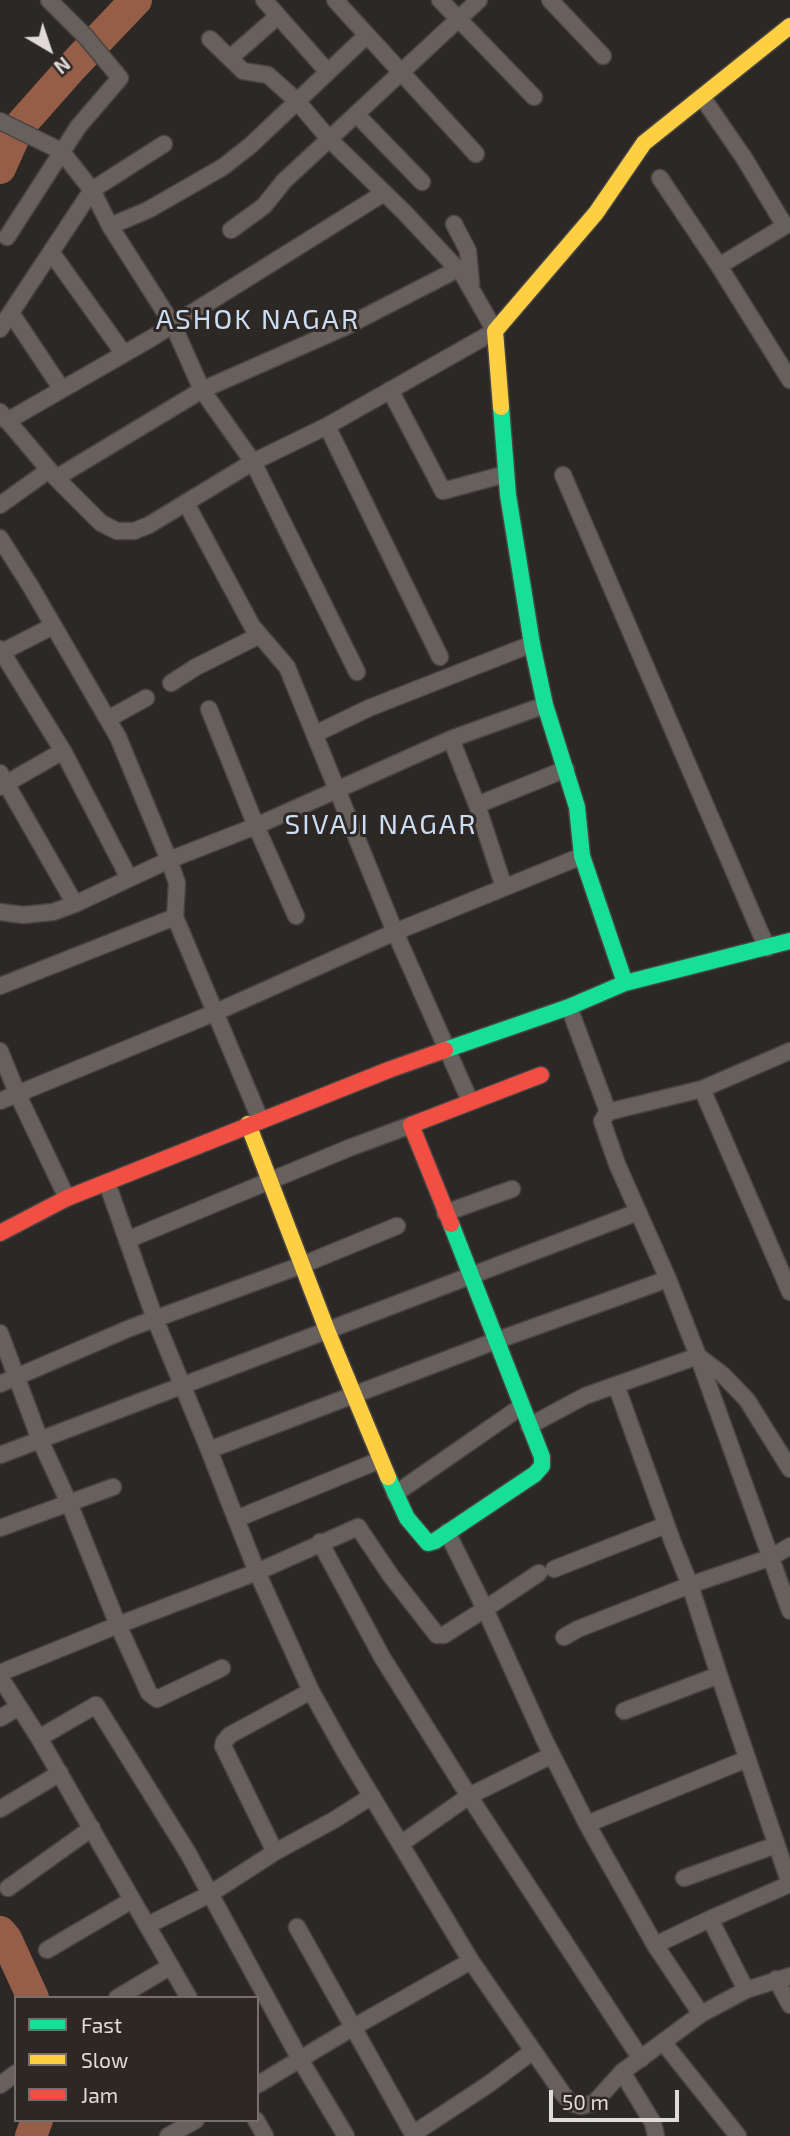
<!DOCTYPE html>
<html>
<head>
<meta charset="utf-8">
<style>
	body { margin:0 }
	#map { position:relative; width:790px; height:2136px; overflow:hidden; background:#2c2826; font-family:"Exo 2",sans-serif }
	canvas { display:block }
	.legend { position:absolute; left:14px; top:1996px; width:245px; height:126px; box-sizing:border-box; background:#2f2723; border:2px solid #766f6b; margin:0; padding:9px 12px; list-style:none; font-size:21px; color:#e0dad8 }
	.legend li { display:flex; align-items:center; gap:14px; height:35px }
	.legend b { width:35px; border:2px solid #766f6b }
	.north { position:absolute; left:14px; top:14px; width:70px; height:70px; -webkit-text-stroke:5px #2f2723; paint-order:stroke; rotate:141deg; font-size:19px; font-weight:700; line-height:28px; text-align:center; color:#e0dad8 }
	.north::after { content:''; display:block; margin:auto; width:24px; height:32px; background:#e0dad8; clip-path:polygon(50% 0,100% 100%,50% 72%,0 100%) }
	.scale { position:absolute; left:549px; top:2090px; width:130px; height:32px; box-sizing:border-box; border:4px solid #e0dad8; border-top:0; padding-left:9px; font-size:21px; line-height:24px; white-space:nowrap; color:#e0dad8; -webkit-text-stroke:5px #2f2723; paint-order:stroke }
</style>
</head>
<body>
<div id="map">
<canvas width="790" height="2136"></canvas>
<ul class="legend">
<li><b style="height:9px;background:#16e098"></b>Fast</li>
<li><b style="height:9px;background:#ffcf43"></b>Slow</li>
<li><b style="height:9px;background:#f24e42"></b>Jam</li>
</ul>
<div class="north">N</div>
<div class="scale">50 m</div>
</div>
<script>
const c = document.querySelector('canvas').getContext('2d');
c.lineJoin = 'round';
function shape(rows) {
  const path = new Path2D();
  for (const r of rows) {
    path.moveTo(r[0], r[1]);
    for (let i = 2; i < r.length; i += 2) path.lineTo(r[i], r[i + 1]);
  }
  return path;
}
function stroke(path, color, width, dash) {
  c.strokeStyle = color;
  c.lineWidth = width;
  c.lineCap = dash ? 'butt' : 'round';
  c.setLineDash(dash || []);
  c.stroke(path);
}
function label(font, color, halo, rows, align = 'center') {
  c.font = font + ' "Exo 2",sans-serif';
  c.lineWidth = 6;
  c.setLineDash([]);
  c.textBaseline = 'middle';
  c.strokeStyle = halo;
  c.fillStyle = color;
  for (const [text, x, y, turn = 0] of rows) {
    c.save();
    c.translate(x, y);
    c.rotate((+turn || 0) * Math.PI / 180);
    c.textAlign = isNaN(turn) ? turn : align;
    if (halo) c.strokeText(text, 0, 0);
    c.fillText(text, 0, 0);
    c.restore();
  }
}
stroke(shape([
	[0,168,18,128,72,67,136,0],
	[0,1932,6,1939,33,1998],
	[31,2136,37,2120]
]), '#965e47', 32);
const street = shape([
	[264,0,327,71],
	[335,0,367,35],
	[440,0,534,97],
	[550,0,603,56],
	[230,58,278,16],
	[702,97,744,158,785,226,719,266],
	[356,114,422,182],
	[0,121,61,151,92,190,110,226,173,325,202,390,253,462,357,672],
	[660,178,719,266,790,380],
	[454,224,468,251,471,284],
	[110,226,148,210,223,167,251,145,367,35,476,154],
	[231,230,264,206,284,181,479,0],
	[7,237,78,127,120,78,86,37,49,0],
	[51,252,124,354],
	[11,313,61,388],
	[0,329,92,190,164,144],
	[390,390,443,491,506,474],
	[0,412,56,478,101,523,117,531,134,531,149,525,253,462,327,426,495,331,463,275,404,212,329,139,297,101,268,75,243,71,210,39],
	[7,421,150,339,384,193],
	[327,426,440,657],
	[563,475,767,948],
	[56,478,202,390,345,327,458,269],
	[186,503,252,626,287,667,395,932,470,1101],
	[0,505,49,470],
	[0,538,31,587,118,737,169,860,177,883,175,917,260,1119],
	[0,649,63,751,129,878],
	[0,653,53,626],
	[171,683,196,667,260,635],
	[209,709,256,826,296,916],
	[108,719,146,698],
	[315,734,369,708,532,644],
	[451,739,477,805,504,887],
	[0,773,75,904],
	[0,787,63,751],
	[477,805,566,769],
	[0,912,23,915,53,912,75,904,169,860,256,826,451,739,545,705],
	[0,986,175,917],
	[569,1007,608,1112,702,1089],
	[0,1051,17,1093,67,1198],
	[790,1051,702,1089,790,1292],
	[0,1101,214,1013,395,932,582,856],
	[107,1183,155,1319,209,1450,498,1340,668,1279],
	[445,1213,512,1189],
	[127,1240,349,1148,411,1125],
	[0,1333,40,1440,69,1503,118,1625,149,1693,157,1699,222,1668],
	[698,1356,790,1611],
	[698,1356,723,1375,747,1400,790,1469],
	[0,1384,130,1328,302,1265,397,1226],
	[616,1385,673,1543,690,1585,719,1675,790,1884],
	[529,1426,585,1396,698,1356,668,1279,617,1164,602,1121,608,1112],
	[209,1450,236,1519,380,1460],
	[0,1455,638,1212],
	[395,1494,522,1406],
	[236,1519,257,1572,311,1691,345,1752,471,1961,563,2094,571,2103,581,2106,594,2103,622,2072,701,2014,746,1990,790,1976],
	[0,1528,113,1487],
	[447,1532,485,1609,539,1573],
	[320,1542,382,1657,469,1796,641,2059],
	[554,1569,666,1525],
	[564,1637,578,1629,690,1585,772,1557,790,1546],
	[0,1673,118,1625,257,1572,358,1527,391,1576,437,1635,444,1635,485,1609,544,1739,587,1824,655,1945,701,2014],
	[0,1677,39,1738,189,1998],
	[624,1711,719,1675],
	[0,1718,19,1707],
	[39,1738,96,1705,188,1853,301,2061,346,2136],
	[0,1809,60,1773],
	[587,1824,747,1759],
	[402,1843,469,1796,552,1755],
	[275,1852,223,1746,224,1742,230,1735,311,1691],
	[684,1878,776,1845],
	[8,1888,92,1828],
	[148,1925,210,1894,275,1852,334,1820,372,1796],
	[297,1927,414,2136],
	[655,1945,710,1919],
	[47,1950,132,1900],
	[776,1979,790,2005],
	[746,1990,710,1919,790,1884],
	[117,1998,171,1966],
	[663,2042,738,2136],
	[622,2072,653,2123,656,2136],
	[0,2085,16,2073],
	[257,2085,352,2028,471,1961],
	[256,2120,265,2136],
	[413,2134,489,2084,533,2051],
	[168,2136,196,2120]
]);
const fast = shape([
	[501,407,508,495,532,644,545,705,577,807,582,856,625,983],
	[445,1050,569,1007,625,983,790,941],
	[388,1477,407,1518,428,1543,435,1541,535,1474,542,1466,542,1457,451,1224]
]);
const slow = shape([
	[501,407,495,331,596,213,644,143,790,26],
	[248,1124,327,1330,388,1477]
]);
const jam = shape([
	[451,1224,411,1125,541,1075],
	[0,1233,67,1198,391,1069,445,1050]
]);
stroke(street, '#484443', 19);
stroke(fast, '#484443', 19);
stroke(slow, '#484443', 19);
stroke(jam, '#484443', 19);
stroke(street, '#68605c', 16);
stroke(fast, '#16e098', 16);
stroke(slow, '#ffcf43', 16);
stroke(jam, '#f24e42', 16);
c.letterSpacing = '2px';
label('28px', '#c9ddf5', '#2f2723', [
	["ASHOK NAGAR",258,320],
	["SIVAJI NAGAR",381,825]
]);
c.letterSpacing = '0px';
</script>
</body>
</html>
